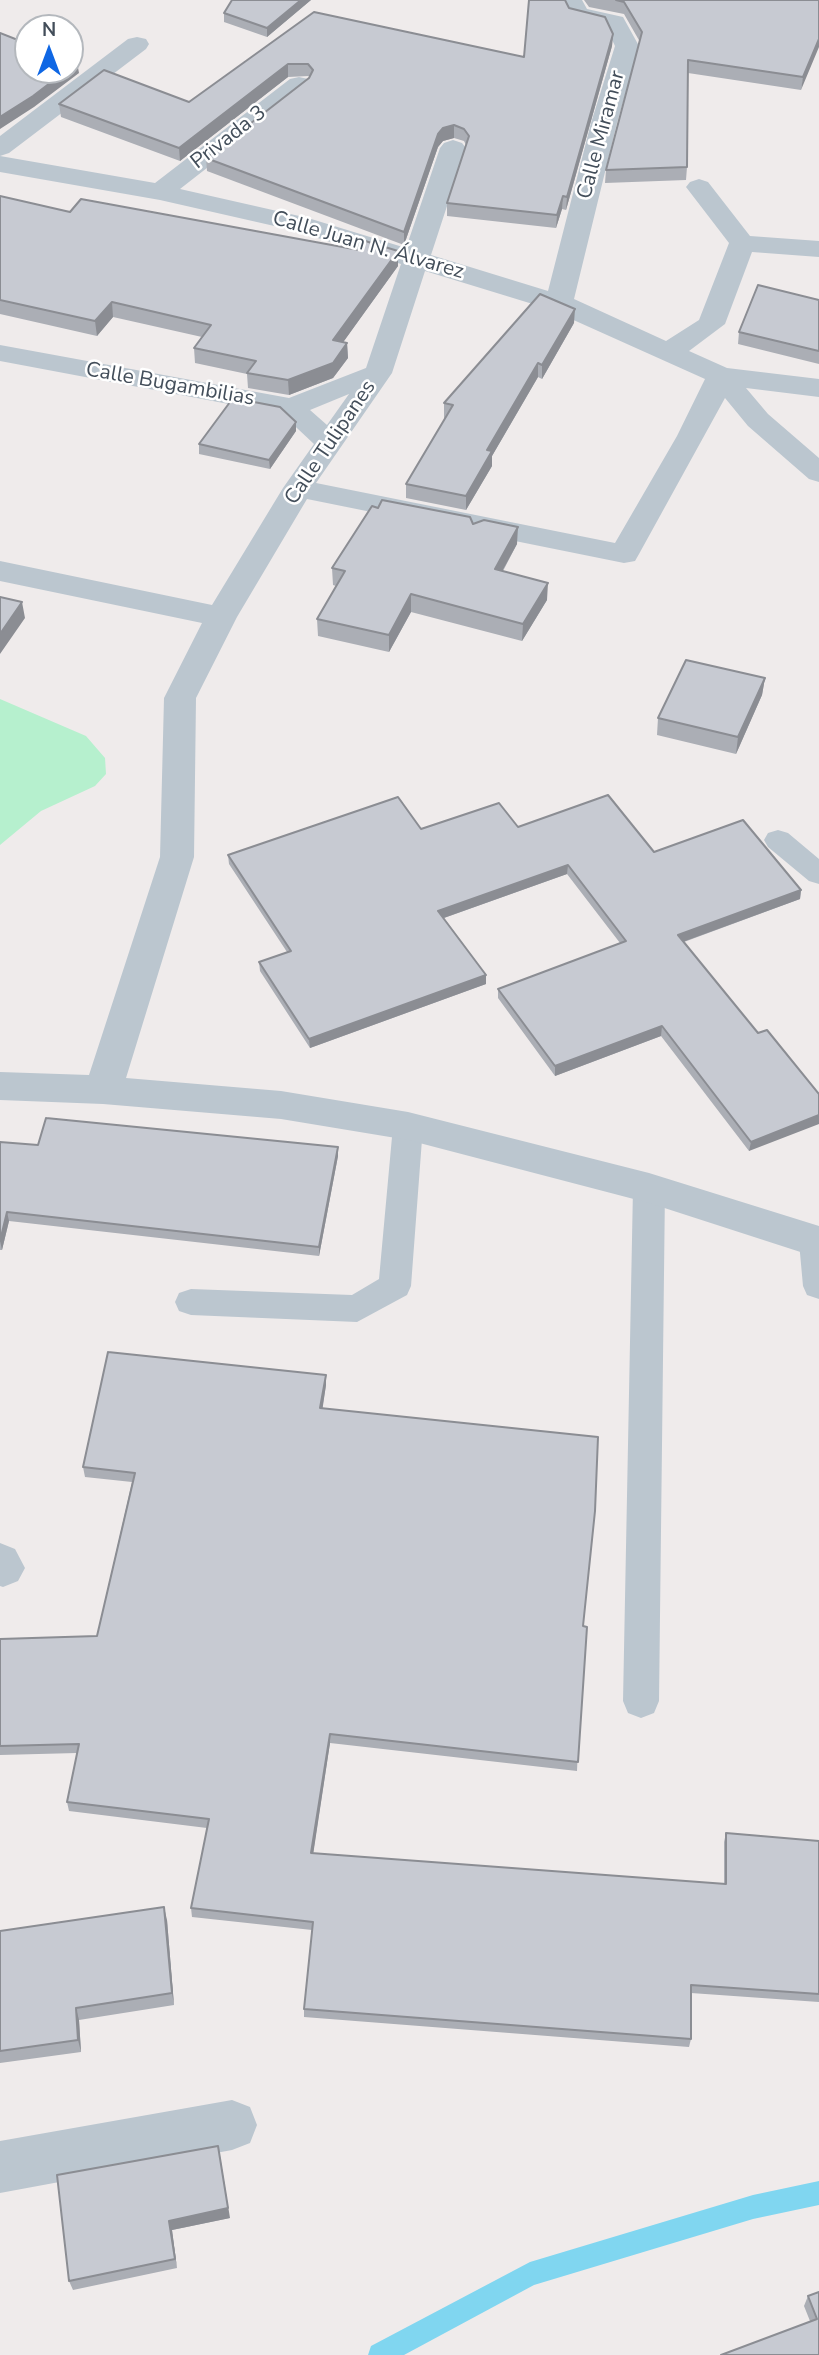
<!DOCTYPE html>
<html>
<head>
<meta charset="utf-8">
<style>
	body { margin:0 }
	#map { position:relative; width:819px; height:2355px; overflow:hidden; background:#efebeb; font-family:"Nunito Sans",sans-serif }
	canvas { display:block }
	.north { position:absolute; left:14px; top:14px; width:70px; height:70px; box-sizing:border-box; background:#fff; border:2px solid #b4b8bd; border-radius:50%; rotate:0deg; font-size:19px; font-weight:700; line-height:28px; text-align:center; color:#434e5a }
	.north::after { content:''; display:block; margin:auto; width:24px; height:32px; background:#0f67e4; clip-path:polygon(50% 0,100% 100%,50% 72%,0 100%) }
</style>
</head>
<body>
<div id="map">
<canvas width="819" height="2355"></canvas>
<div class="north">N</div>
</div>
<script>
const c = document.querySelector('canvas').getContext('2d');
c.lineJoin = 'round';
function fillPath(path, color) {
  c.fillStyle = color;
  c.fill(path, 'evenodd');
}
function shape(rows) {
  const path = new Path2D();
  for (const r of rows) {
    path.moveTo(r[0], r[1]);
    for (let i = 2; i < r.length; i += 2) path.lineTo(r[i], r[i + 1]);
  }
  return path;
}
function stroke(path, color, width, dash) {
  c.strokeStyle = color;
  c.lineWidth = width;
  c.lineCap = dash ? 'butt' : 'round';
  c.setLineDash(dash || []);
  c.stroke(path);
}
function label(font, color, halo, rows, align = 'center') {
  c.font = font + ' "Nunito Sans",sans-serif';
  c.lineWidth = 5;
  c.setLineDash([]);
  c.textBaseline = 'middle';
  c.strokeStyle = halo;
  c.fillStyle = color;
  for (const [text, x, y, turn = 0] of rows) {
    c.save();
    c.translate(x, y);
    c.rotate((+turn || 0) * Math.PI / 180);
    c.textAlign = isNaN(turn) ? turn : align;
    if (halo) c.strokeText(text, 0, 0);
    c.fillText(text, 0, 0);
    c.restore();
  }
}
fillPath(shape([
	[0,699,86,736,105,758,106,774,95,786,41,811,0,845]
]), '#b6f0ce');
fillPath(shape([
	[819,2181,819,2205,753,2219,534,2285,404,2355,368,2355,371,2346,530,2262,753,2195,819,2181]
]), '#80d6f0');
fillPath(shape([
	[778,830,788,833,819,859,819,884,809,881,768,847,764,840,768,833,778,830],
	[408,1114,419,1118,423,1126,411,1286,407,1295,357,1322,191,1315,179,1311,175,1302,179,1293,191,1289,352,1295,379,1279,393,1126,397,1118,408,1114],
	[649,1176,660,1179,665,1188,659,1701,654,1713,641,1718,628,1713,623,1701,633,1188,638,1179,649,1176],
	[815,1229,819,1231,819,1299,807,1295,803,1286,799,1242,804,1233,815,1229]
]), '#bbc6cf');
fillPath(shape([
	[558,0,582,0,587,9,623,17,639,46,617,123,574,299,666,341,699,320,729,243,686,187,690,182,699,179,708,182,750,236,819,241,819,257,752,252,725,324,689,351,727,368,819,379,819,397,746,388,768,414,819,458,819,482,809,479,748,426,725,398,639,554,635,561,624,563,307,499,237,617,196,698,194,857,126,1078,281,1091,408,1112,649,1173,819,1226,819,1258,649,1203,408,1140,281,1119,103,1104,0,1100,0,1072,89,1075,160,857,164,698,202,623,0,581,0,561,212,605,283,488,314,444,282,414,0,361,0,345,289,398,366,368,401,264,292,230,160,200,0,172,0,156,155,183,290,79,299,77,308,79,311,84,308,89,180,189,308,218,406,248,440,148,444,143,453,140,462,143,466,148,431,255,548,291,591,123,615,46,606,27,571,19,558,0],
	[425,271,549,309,705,379,677,436,615,543,316,483,392,373,425,271],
	[349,394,327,425,310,410,349,394],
	[137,37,146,39,149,44,146,49,9,153,0,156,0,136,128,39,137,37],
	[0,1543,15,1549,25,1568,18,1581,3,1587,0,1586,0,1543],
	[232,2100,250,2107,257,2125,250,2143,232,2150,0,2193,0,2141,232,2100]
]), '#bbc6cf');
fillPath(shape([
	[232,0,311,0,267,37,224,22,224,13],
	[584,0,819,0,801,90,688,73,687,167,686,180,605,183,606,170,640,42,624,14,589,7],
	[569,8,613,34,612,46,566,210,562,209,556,228,447,216,447,203,466,145,464,141,454,138,443,141,438,147,404,245,207,171,206,158,310,78,309,76,288,77,180,161,61,117,59,104,189,102,314,12,524,57],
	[0,196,70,212,398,266,343,342,347,343,348,358,333,378,289,395,248,388,247,374,195,363,194,348,202,337,113,317,97,336,0,314],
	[819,300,819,364,738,344,739,332],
	[574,323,542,379,538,377,492,456,492,466,466,510,406,498,406,484,446,418,444,418,444,403],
	[296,431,270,469,199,454,199,444],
	[473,524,517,544,503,571,547,600,522,641,411,612,389,652,318,636,317,619,336,586,333,585,332,568],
	[765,678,762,695,736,754,657,735,658,718],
	[518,827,654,852,801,890,800,899,684,942,758,1033,819,1094,749,1151,661,1036,555,1076,498,998,498,989,620,943,567,874,444,918,486,975,486,984,310,1048,260,971,259,962,287,952,229,864,228,855,421,829],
	[0,1142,38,1145,338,1156,319,1256,9,1221,2,1250,0,1250],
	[326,1385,322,1409,583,1626,577,1771,330,1743,313,1853,724,1884,724,1842,726,1833,819,1841,819,2002,691,1993,691,2039,689,2047,304,2017,304,2009,312,1930,192,1917,191,1908,207,1828,69,1811,67,1802,77,1753,0,1755,0,1639,97,1636,132,1482,85,1477,83,1467],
	[167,1920,174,2005,79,2020,81,2052,0,2063,0,1931],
	[57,2175,230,2218,172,2230,177,2268,73,2290,69,2281],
	[819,2292,819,2355,810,2321,804,2306,808,2296]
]), '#abaeb5');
fillPath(shape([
	[301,0,311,0,267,37,267,28],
	[613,34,612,46,566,210,567,197],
	[819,39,819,47,801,90,803,77],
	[77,62,79,73,34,107,0,129,0,117,67,70,70,70,70,68],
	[288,64,288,77,180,161,179,148],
	[454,125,454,138,443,141,438,147,404,245,404,232,438,134,443,128],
	[563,196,562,209,556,228,557,215],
	[398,251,398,266,334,355,333,340],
	[112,302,113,317,97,336,95,321],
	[575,309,574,323,542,379,542,365],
	[347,343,348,358,333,378,289,395,288,380],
	[538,363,538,377,492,456,492,466,466,510,466,496,487,450],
	[296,422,296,431,270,469,269,460],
	[518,527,517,544,494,586,495,569],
	[548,583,547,600,522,641,523,624],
	[411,594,411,612,389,652,389,635],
	[22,602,25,618,0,654,0,634],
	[765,678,762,695,736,754,738,737],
	[568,865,567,874,438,920,438,911],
	[801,890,800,899,677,944,678,935],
	[486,975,486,984,310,1048,309,1039],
	[662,1026,661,1036,555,1076,555,1066],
	[819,1115,819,1124,749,1151,751,1142],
	[338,1147,338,1156,319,1256,319,1247],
	[7,1212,9,1221,2,1250,0,1241],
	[326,1375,326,1385,321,1419,320,1408],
	[330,1734,330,1743,312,1862,311,1853],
	[164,1907,167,1920,174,2005,172,1993],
	[76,2008,79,2020,81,2052,78,2040],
	[220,2156,230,2218,172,2230,177,2268,169,2221]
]), '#8b8d93');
const building = shape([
	[232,0,301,0,267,28,224,13,232,0],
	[529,0,565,0,569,8,605,17,613,34,567,197,563,196,557,215,447,203,469,136,464,129,454,125,443,128,438,134,404,232,206,158,309,78,313,70,308,64,288,64,179,148,59,104,104,70,189,102,314,12,524,57,529,0],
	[616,0,819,0,819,39,803,77,688,60,687,167,606,170,642,32,624,2,616,0],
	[0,33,28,44,28,70,67,70,33,96,0,117,0,33],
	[70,59,77,62,70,68,70,59],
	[0,196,70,212,81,199,359,250,362,240,398,251,333,340,347,343,333,363,288,380,247,373,256,361,194,348,211,325,112,302,95,321,0,300,0,196],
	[758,285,819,300,819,351,739,332,758,285],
	[540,294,575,309,542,365,538,363,487,450,492,451,466,496,406,484,453,405,444,403,540,294],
	[233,398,280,407,296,422,269,460,199,444,233,398],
	[382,500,470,517,473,524,484,520,518,527,495,569,548,583,523,624,411,594,389,635,317,619,345,571,332,568,372,506,378,508,382,500],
	[0,597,22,602,0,634,0,597],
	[686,660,765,678,738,737,658,718,686,660],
	[608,795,654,852,743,820,801,890,678,935,758,1033,767,1030,819,1094,819,1115,751,1142,662,1026,555,1066,498,989,626,941,568,865,438,911,486,975,309,1039,259,962,291,951,228,855,398,797,421,829,499,803,518,827,608,795],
	[46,1118,338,1147,319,1247,7,1212,0,1241,0,1142,38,1145,46,1118],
	[108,1352,326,1375,320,1408,598,1437,595,1511,583,1626,587,1627,578,1762,330,1734,311,1853,726,1884,726,1833,819,1841,819,1994,691,1985,691,2039,304,2009,313,1922,191,1908,209,1819,67,1802,79,1744,0,1746,0,1639,97,1636,135,1473,83,1467,108,1352],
	[164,1907,172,1993,76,2008,78,2040,0,2051,0,1931,164,1907],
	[218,2146,228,2208,169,2221,175,2259,69,2281,57,2175,218,2146],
	[819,2292,819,2355,721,2355,817,2319,808,2296,819,2292]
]);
fillPath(building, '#c7cad2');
stroke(building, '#8b8d93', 2);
label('21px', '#434e5a', '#fff', [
	["Calle Miramar",602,135,-75],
	["Privada 3",229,138,-38],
	["Calle Juan N. Álvarez",368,246,16],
	["Calle Bugambilias",170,385,10],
	["Calle Tulipanes",331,443,-56]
]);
</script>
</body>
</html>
